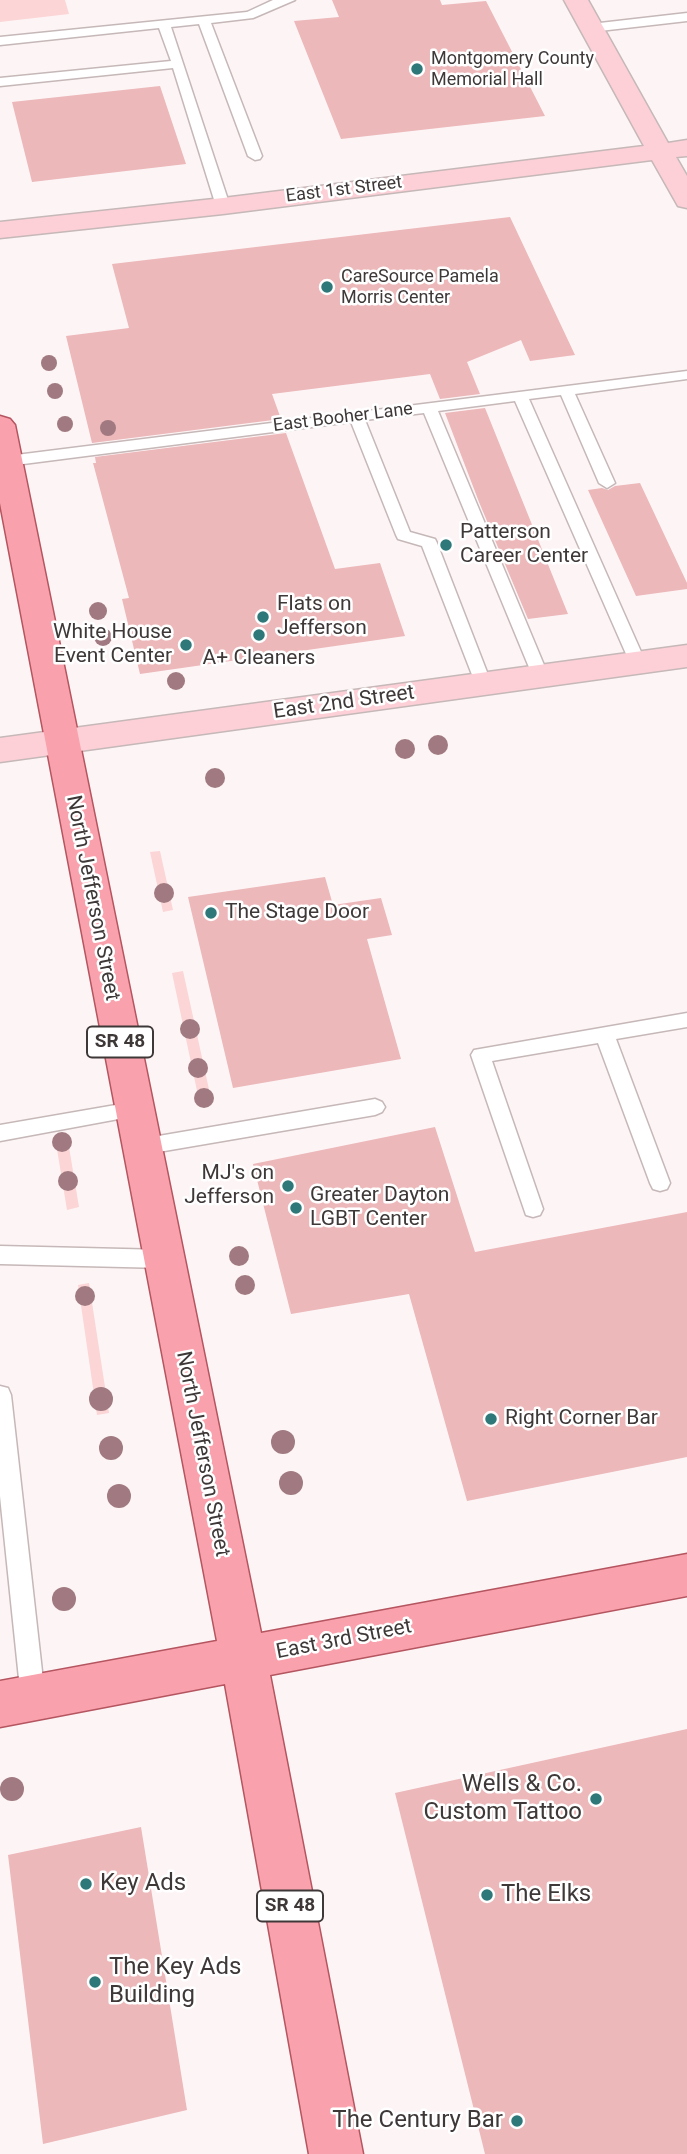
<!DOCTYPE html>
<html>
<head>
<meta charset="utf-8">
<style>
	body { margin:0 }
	canvas { display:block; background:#fdf4f5 }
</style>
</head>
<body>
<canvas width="687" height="2154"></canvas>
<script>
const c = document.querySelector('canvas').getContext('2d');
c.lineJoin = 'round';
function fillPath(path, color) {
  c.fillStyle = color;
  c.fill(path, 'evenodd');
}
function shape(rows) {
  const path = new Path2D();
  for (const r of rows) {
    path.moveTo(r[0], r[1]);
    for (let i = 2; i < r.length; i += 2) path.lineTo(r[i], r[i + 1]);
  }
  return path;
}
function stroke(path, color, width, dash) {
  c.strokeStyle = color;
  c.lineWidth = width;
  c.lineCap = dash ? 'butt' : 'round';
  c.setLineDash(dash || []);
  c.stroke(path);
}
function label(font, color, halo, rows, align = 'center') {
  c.font = font + ' Roboto,sans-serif';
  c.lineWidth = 5;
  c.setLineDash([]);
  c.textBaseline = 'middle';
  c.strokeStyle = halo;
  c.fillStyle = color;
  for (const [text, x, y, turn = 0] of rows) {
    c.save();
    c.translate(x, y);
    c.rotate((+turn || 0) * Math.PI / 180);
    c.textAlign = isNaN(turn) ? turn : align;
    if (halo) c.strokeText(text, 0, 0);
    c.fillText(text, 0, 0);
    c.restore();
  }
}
fillPath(shape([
	[0,0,65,0,69,14,0,22],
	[160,851,173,910,163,912,150,852],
	[183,971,212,1103,200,1105,172,973],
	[67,1135,79,1207,67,1210,55,1137],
	[89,1283,109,1413,97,1415,78,1285]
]), '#fcd5d6');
fillPath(shape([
	[332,0,440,0,442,5,486,1,545,116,341,139,294,21,339,17],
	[160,86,186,164,32,182,12,102],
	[510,217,575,355,530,361,521,340,467,362,480,394,440,399,430,374,272,394,281,419,92,443,66,336,129,328,112,264],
	[485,408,568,614,528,619,479,502,445,413],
	[286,433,335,569,380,563,405,636,140,674,122,599,129,598,93,463,96,463,95,457],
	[640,483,687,583,687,589,636,596,588,490,602,488,608,490,615,486],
	[325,877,333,905,381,898,392,935,367,939,401,1059,233,1088,188,897],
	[435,1127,475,1252,687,1212,687,1457,467,1501,409,1294,291,1314,253,1164],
	[687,1729,687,2154,485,2154,395,1793],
	[141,1827,187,2110,43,2144,8,1855]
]), '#ecb8ba');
const lane = shape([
	[273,0,295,0,253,18,211,23,262,156,260,159,255,160,248,156,199,24,171,27,230,206,228,209,223,210,216,206,173,68,0,86,0,78,171,61,159,28,0,45,0,37,247,12,273,0],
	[687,13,687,21,591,32,585,28,591,24,687,13],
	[687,371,687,379,575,394,615,483,607,488,599,483,561,395,529,399,646,663,638,669,630,663,515,401,438,411,549,677,541,683,533,677,424,413,365,420,410,532,435,539,437,543,492,685,484,691,476,685,422,546,398,539,396,535,351,422,0,467,0,457,687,371],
	[687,1013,687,1027,616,1039,670,1183,667,1189,660,1191,653,1189,650,1183,598,1043,492,1061,543,1209,540,1215,533,1217,526,1215,471,1055,474,1050,687,1013],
	[375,1099,382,1102,385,1107,382,1112,375,1115,141,1155,134,1153,131,1147,134,1141,141,1139,375,1099],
	[133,1102,140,1105,143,1110,140,1115,0,1141,0,1125,133,1102],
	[0,1246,164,1250,171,1253,174,1259,171,1265,164,1268,0,1264,0,1246],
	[0,1386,8,1388,11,1395,45,1698,41,1706,33,1709,25,1706,21,1698,0,1496,0,1386]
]);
const secondary = shape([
	[564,0,588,0,668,143,687,140,687,156,676,157,687,176,687,208,678,206,652,160,223,214,0,238,0,222,223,198,644,146,564,0],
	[687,645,687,667,0,762,0,738,687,645]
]);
const primary = shape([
	[0,416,10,419,15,425,261,1633,687,1554,687,1596,270,1675,363,2154,309,2154,225,1684,0,1727,0,1681,217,1641,0,503,0,416]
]);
stroke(lane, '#c6b8b8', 3);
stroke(secondary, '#c6b8b8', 3);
stroke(primary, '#b55560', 3);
fillPath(lane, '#fff');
fillPath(secondary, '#fcd0d6');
fillPath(primary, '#f9a2ad');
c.fillStyle = '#a07a80';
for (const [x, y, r] of [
	[49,363,8],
	[55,391,8],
	[65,424,8],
	[108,428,8],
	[98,611,9],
	[103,637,9],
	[176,681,9],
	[438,745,10],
	[405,749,10],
	[215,778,10],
	[164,893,10],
	[190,1029,10],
	[198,1068,10],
	[204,1098,10],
	[62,1142,10],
	[68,1181,10],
	[239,1256,10],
	[245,1285,10],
	[85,1296,10],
	[101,1399,12],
	[283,1442,12],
	[111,1448,12],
	[291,1483,12],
	[119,1496,12],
	[64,1599,12],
	[12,1789,12]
]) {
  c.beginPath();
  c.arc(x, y, r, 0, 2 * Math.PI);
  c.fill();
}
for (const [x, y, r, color] of [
	[417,69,7,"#2f7879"],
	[327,287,7,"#2f7879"],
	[446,545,7,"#2f7879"],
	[263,617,7,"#2f7879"],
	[259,635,7,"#2f7879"],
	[186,645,7,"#2f7879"],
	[211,913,7,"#2f7879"],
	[288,1186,7,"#2f7879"],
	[296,1208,7,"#2f7879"],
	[491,1419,7,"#2f7879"],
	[596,1799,7,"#2f7879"],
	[86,1884,7,"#2f7879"],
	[487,1895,7,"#2f7879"],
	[95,1982,7,"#2f7879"],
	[517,2121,7,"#2f7879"]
]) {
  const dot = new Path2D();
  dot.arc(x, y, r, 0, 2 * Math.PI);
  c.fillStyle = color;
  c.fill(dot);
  stroke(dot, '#fff', 2.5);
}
label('18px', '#3e3838', '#fff', [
	["Montgomery County",431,59],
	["Memorial Hall",431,80],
	["CareSource Pamela",341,277],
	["Morris Center",341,298]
], 'left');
label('18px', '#3e3838', '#fff', [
	["East 1st Street",344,190,-7],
	["East Booher Lane",343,418,-7]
]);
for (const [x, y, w] of [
	[120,1042,66],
	[290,1906,66]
]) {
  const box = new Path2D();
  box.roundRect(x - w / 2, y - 15.5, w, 31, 5);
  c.fillStyle = '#fff';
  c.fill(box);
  stroke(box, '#3e3838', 2);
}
label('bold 19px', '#3e3838', null, [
	["SR 48",120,1042],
	["SR 48",290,1906]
]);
label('21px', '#3e3838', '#fff', [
	["Patterson",460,533],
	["Career Center",460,557],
	["Flats on",277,605],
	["Jefferson",277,629],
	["White House",172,633,"right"],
	["Event Center",172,657,"right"],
	["A+ Cleaners",259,659,"center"],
	["The Stage Door",225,913],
	["MJ's on",274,1174,"right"],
	["Jefferson",274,1198,"right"],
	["Greater Dayton",310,1196],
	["LGBT Center",310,1220],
	["Right Corner Bar",505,1419]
], 'left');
label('21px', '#3e3838', '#fff', [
	["East 2nd Street",344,703,-8],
	["North Jefferson Street",92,898,79],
	["North Jefferson Street",202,1454,79],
	["East 3rd Street",344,1640,-11]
]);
label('24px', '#3e3838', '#fff', [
	["Wells & Co.",582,1785,"right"],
	["Custom Tattoo",582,1813,"right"],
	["Key Ads",100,1884],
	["The Elks",501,1895],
	["The Key Ads",109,1968],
	["Building",109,1996],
	["The Century Bar",503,2121,"right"]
], 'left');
</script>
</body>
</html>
